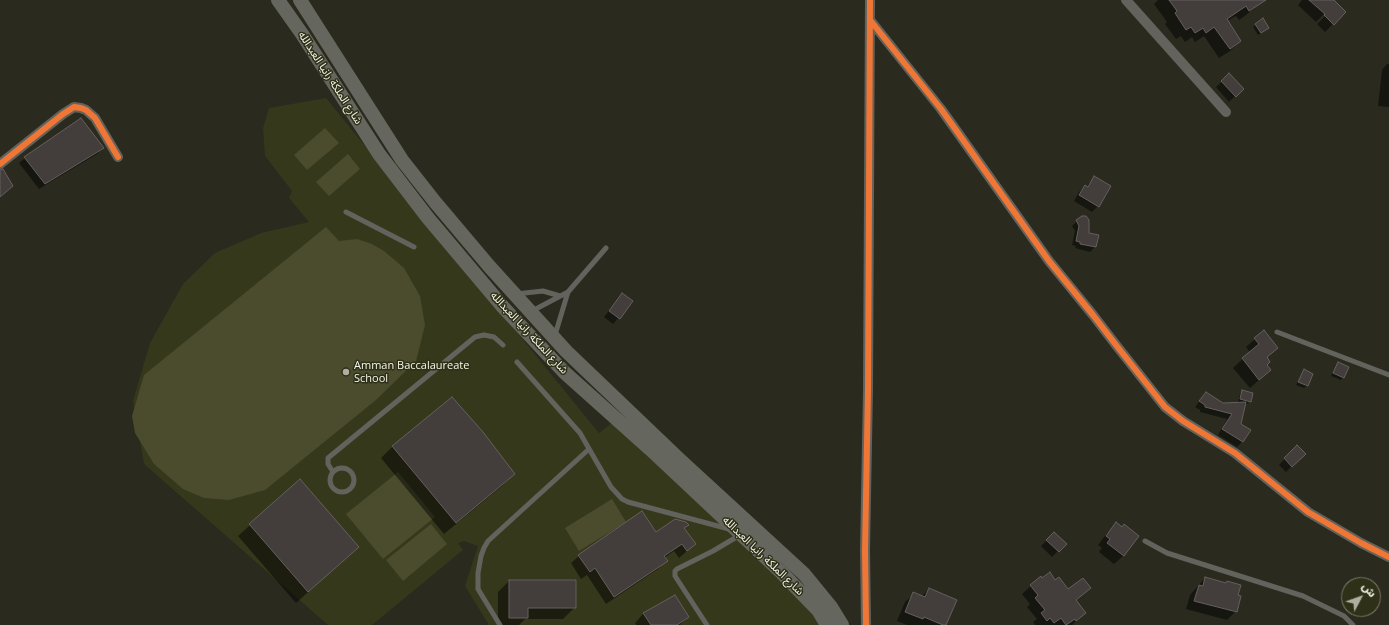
<!DOCTYPE html>
<html>
<head>
<meta charset="utf-8">
<style>
	body { margin:0 }
	#map { position:relative; width:1389px; height:625px; overflow:hidden; background:#2a2a1e; font-family:"Open Sans","Noto Sans Arabic",sans-serif }
	canvas { display:block }
	.north { position:absolute; left:1341px; top:577px; width:40px; height:40px; box-sizing:border-box; background:#2f3018; border:1px solid #7e7f6b; border-radius:50%; rotate:49deg; font-size:11px; font-weight:700; line-height:16px; text-align:center; color:#f5f6e7 }
	.north::after { content:''; display:block; margin:auto; width:14px; height:18px; background:#aeafa1; clip-path:polygon(50% 0,100% 100%,50% 72%,0 100%) }
</style>
</head>
<body>
<div id="map">
<canvas width="1389" height="625"></canvas>
<div class="north">ش</div>
</div>
<script>
const c = document.querySelector('canvas').getContext('2d');
c.lineJoin = 'round';
function fillPath(path, color) {
  c.fillStyle = color;
  c.fill(path, 'evenodd');
}
function shape(rows) {
  const path = new Path2D();
  for (const r of rows) {
    if (r.length === 3) {
      path.moveTo(r[0] + r[2], r[1]);
      path.arc(r[0], r[1], r[2], 0, 2 * Math.PI);
      continue;
    }
    path.moveTo(r[0], r[1]);
    for (let i = 2; i < r.length; i += 2) path.lineTo(r[i], r[i + 1]);
  }
  return path;
}
function stroke(path, color, width, dash) {
  c.strokeStyle = color;
  c.lineWidth = width;
  c.lineCap = dash ? 'butt' : 'round';
  c.setLineDash(dash || []);
  c.stroke(path);
}
function label(font, color, halo, rows, align = 'center') {
  c.font = font + ' "Open Sans","Noto Sans Arabic",sans-serif';
  c.lineWidth = 3;
  c.setLineDash([]);
  c.textBaseline = 'middle';
  c.strokeStyle = halo;
  c.fillStyle = color;
  for (const [text, x, y, turn = 0] of rows) {
    c.save();
    c.translate(x, y);
    c.rotate((+turn || 0) * Math.PI / 180);
    c.textAlign = isNaN(turn) ? turn : align;
    if (halo) c.strokeText(text, 0, 0);
    c.fillText(text, 0, 0);
    c.restore();
  }
}
fillPath(shape([
	[326,98,599,433,614,421,821,614,824,625,489,625,465,586,478,546,464,541,458,543,463,550,372,625,328,625,144,464,133,401,150,343,183,284,215,253,261,233,309,222,289,198,292,191,265,156,263,128,269,108]
]), '#36381b');
fillPath(shape([
	[325,128,339,143,307,170,294,155],
	[348,154,360,169,329,196,316,182],
	[326,227,339,241,357,239,372,244,384,251,404,268,420,296,425,325,416,361,376,400,265,490,229,500,204,498,183,489,154,464,135,433,132,416,144,375],
	[398,472,435,517,383,559,346,514],
	[612,499,626,522,579,551,565,528],
	[431,524,447,544,403,581,386,560]
]), '#4b4c2e');
fillPath(shape([
	[1158,0,1253,0,1257,5,1246,15,1239,20,1236,16,1227,21,1240,41,1230,51,1219,58,1204,36,1195,42,1192,37,1185,42,1181,36,1176,39,1165,24,1167,22,1154,4],
	[1302,0,1332,0,1345,12,1325,32,1317,24,1328,13,1327,11,1316,22,1298,5],
	[1262,20,1268,28,1258,35,1253,27],
	[1387,64,1389,64,1389,107,1378,106,1382,70],
	[1229,75,1242,89,1229,102,1216,87],
	[103,148,97,154,39,189,19,163,25,158],
	[1095,177,1098,206,1092,212,1074,201,1079,192,1085,186,1086,187],
	[1077,221,1088,234,1095,247,1090,252,1075,248,1076,246,1072,245,1075,231,1072,226],
	[622,294,632,301,613,324,604,317],
	[1255,339,1277,348,1266,358,1266,365,1270,370,1250,388,1233,368,1250,352,1246,347],
	[1339,363,1343,377,1341,380,1331,376],
	[1304,370,1312,374,1307,386,1304,388,1296,385],
	[1243,392,1250,401,1247,404,1244,403,1240,424,1250,430,1242,442,1237,447,1218,435,1227,419,1200,412,1200,410,1195,407,1206,393,1222,404,1242,403,1238,402,1240,394],
	[393,446,514,474,502,486,444,534,381,458],
	[1297,446,1304,454,1286,472,1279,465],
	[300,480,358,547,296,603,238,536],
	[1116,524,1138,536,1123,556,1114,564,1099,552,1102,548,1098,545,1108,532],
	[687,525,683,529,695,544,679,558,674,551,664,558,666,561,658,569,606,604,587,575,581,579,571,563,579,556],
	[1054,533,1065,544,1052,557,1041,546],
	[1041,577,1042,579,1055,581,1068,591,1090,588,1076,601,1085,613,1072,625,1035,625,1033,622,1037,619,1027,607,1030,604,1022,594],
	[1205,578,1237,596,1236,611,1227,620,1186,609,1190,595],
	[509,581,575,607,563,619,525,619,519,625,498,625,498,592],
	[929,589,945,625,907,625,897,621,905,602,914,594,921,597],
	[674,596,688,617,680,625,636,625,635,623,643,614]
]), '#0007');
const building = shape([
	[1169,0,1266,0,1249,11,1246,6,1227,19,1241,41,1230,49,1214,27,1206,33,1203,28,1195,33,1191,27,1186,30,1175,13,1177,11,1169,0],
	[1309,0,1334,0,1346,12,1334,25,1324,15,1325,14,1309,0],
	[1263,18,1269,28,1261,33,1255,24,1263,18],
	[1229,73,1244,89,1236,97,1221,81,1229,73],
	[81,118,104,148,45,184,24,157,81,118],
	[3,169,13,186,0,197,0,170,3,169],
	[1094,176,1111,186,1099,207,1079,195,1085,185,1088,187,1094,176],
	[1082,216,1086,216,1089,220,1089,233,1099,235,1096,247,1080,244,1080,242,1076,241,1079,226,1076,220,1082,216],
	[622,293,633,301,620,319,609,311,622,293],
	[1264,330,1278,348,1267,357,1270,362,1267,365,1271,370,1259,380,1242,358,1259,344,1254,338,1264,330],
	[1338,362,1349,367,1344,378,1333,373,1338,362],
	[1304,369,1313,374,1308,386,1298,382,1304,369],
	[1242,390,1253,393,1251,402,1240,399,1242,390],
	[1206,392,1223,403,1246,402,1241,424,1251,430,1243,442,1222,429,1232,414,1205,407,1205,405,1199,401,1206,392],
	[452,397,483,432,515,474,456,523,392,446,452,397],
	[1297,445,1306,454,1292,467,1284,458,1297,445],
	[300,479,359,547,308,592,249,524,300,479],
	[642,511,656,532,675,519,686,522,689,525,684,528,696,544,687,551,682,544,664,556,668,561,614,597,595,568,590,572,578,555,642,511],
	[1116,522,1122,527,1124,524,1139,536,1124,556,1107,543,1110,539,1106,536,1116,522],
	[1054,532,1067,544,1059,552,1046,540,1054,532],
	[1050,572,1055,580,1059,577,1068,589,1083,578,1091,588,1076,600,1086,613,1076,621,1075,619,1066,625,1061,618,1054,623,1050,618,1047,621,1041,613,1045,610,1035,598,1038,595,1030,585,1041,576,1042,578,1050,572],
	[1205,577,1226,583,1227,581,1241,585,1238,595,1241,596,1237,612,1194,601,1199,585,1203,586,1205,577],
	[509,580,576,580,576,608,528,608,528,618,509,618,509,580],
	[929,588,957,600,946,625,943,625,924,617,923,619,905,612,913,592,925,597,929,588],
	[675,595,689,617,677,625,651,625,643,613,675,595]
]);
fillPath(building, '#433d3c');
stroke(building, '#64605e', 1);
stroke(shape([
	[346,212,414,247],
	[516,294,543,291,560,296],
	[532,311,568,292,606,248],
	[1277,332,1389,375],
	[555,335,568,292],
	[517,362,580,433,611,487,622,499,628,502,729,529],
	[342,480,12],
	[333,472,328,464,328,458,475,337,484,335,494,337,503,345],
	[1145,541,1167,553,1303,596,1344,616,1353,625],
	[500,625,478,589,478,573,481,556,484,548,488,541,589,449],
	[707,625,675,576,675,571,677,569,713,551,740,535]
]), '#63635d', 5);
stroke(shape([
	[1126,0,1226,112],
	[870,20,941,109,1049,261,1093,315,1116,345,1165,407,1183,421,1235,453,1308,512,1361,543,1389,557],
	[0,164,63,114,74,107,81,108,86,110,95,118,118,157],
	[866,625,865,550,868,390,870,0]
]), '#63635d', 10);
stroke(shape([
	[278,0,302,34,379,154,428,218,503,307,564,372,650,449,782,573,818,610,827,625],
	[300,0,402,160,435,202,489,266,566,351,679,459,804,574,831,607,842,625]
]), '#65665e', 14);
stroke(shape([
	[870,20,941,109,1049,261,1093,315,1116,345,1165,407,1183,421,1235,453,1308,512,1361,543,1389,557],
	[0,164,63,114,74,107,81,108,86,110,95,118,118,157],
	[866,625,865,550,868,390,870,0]
]), '#f07635', 6);
for (const [x, y, r, color] of [
	[346,372,4,"#aeafa1"]
]) {
  const dot = new Path2D();
  dot.arc(x, y, r, 0, 2 * Math.PI);
  c.fillStyle = color;
  c.fill(dot);
  stroke(dot, '#2f3018', 1.5);
}
label('11px', '#f5f6e7', '#2f3018', [
	["شارع الملكة رانيا العبدالله",330,78,57],
	["شارع الملكة رانيا العبدالله",529,333,47],
	["شارع الملكة رانيا العبدالله",763,556,44]
]);
label('11px', '#f5f6e7', '#2f3018', [
	["Amman Baccalaureate",354,366],
	["School",354,379]
], 'left');
</script>
</body>
</html>
